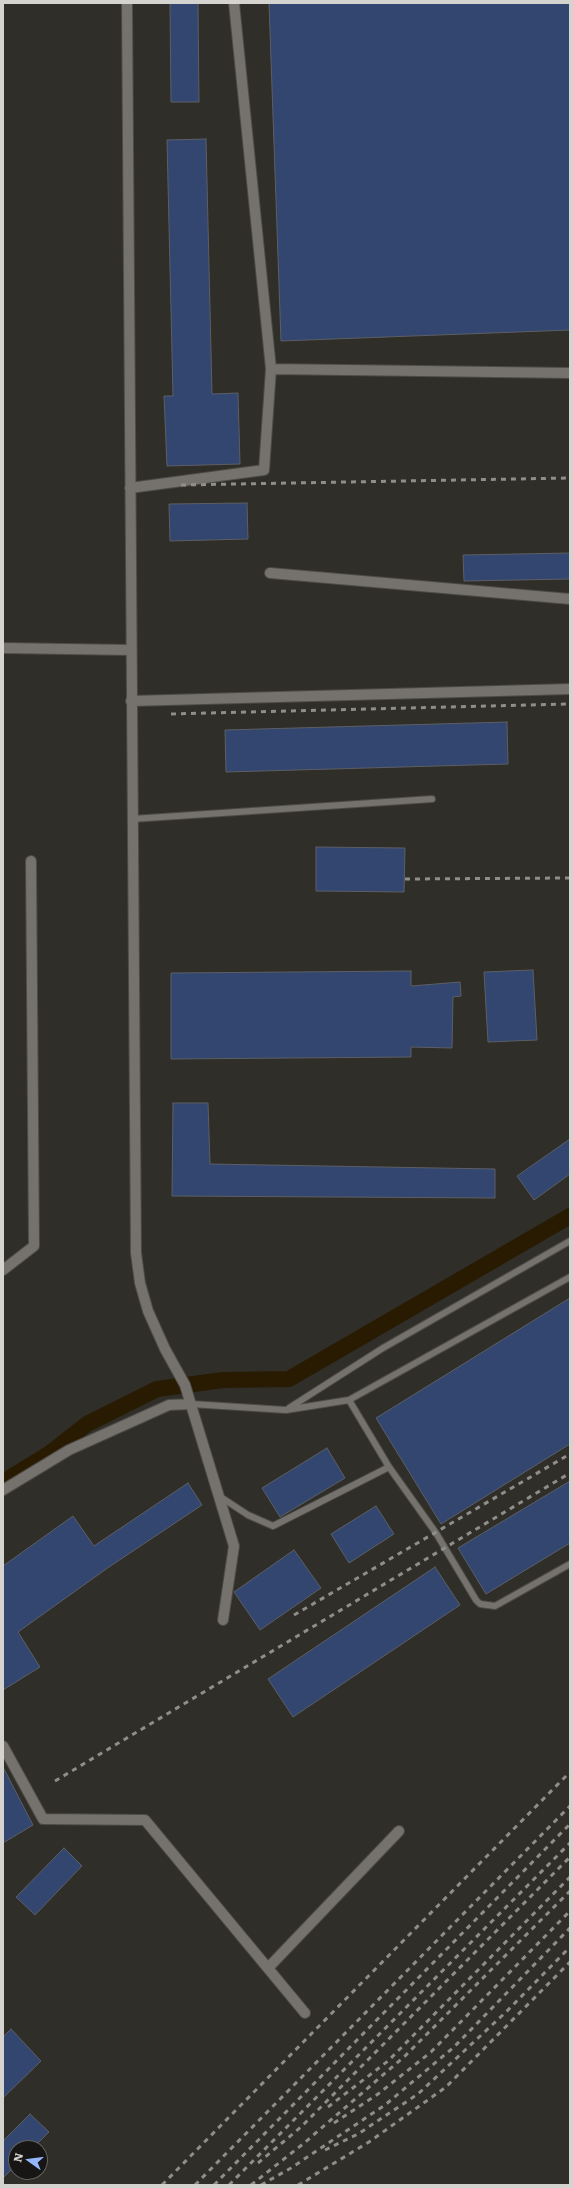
<!DOCTYPE html>
<html>
<head>
<meta charset="utf-8">
<style>
	body { margin:0 }
	#map { position:relative; width:573px; height:2188px; overflow:hidden; background:#302e29; font-family:Literata,serif }
	canvas { display:block }
	.frame { position:absolute; inset:0; border:4px solid #d4d3d0; pointer-events:none }
	.north { position:absolute; left:8px; top:2140px; width:40px; height:40px; box-sizing:border-box; background:#171614; border:1px solid #63625f; border-radius:50%; rotate:284deg; font-size:11px; font-weight:700; line-height:16px; text-align:center; color:#d4d3d0 }
	.north::after { content:''; display:block; margin:auto; width:14px; height:18px; background:#95b6fd; clip-path:polygon(50% 0,100% 100%,50% 72%,0 100%) }
</style>
</head>
<body>
<div id="map">
<canvas width="573" height="2188"></canvas>
<div class="frame"></div>
<div class="north">N</div>
</div>
<script>
const c = document.querySelector('canvas').getContext('2d');
c.lineJoin = 'round';
function shape(rows) {
  const path = new Path2D();
  for (const r of rows) {
    path.moveTo(r[0], r[1]);
    for (let i = 2; i < r.length; i += 2) path.lineTo(r[i], r[i + 1]);
  }
  return path;
}
function stroke(path, color, width, dash) {
  c.strokeStyle = color;
  c.lineWidth = width;
  c.lineCap = dash ? 'butt' : 'round';
  c.setLineDash(dash || []);
  c.stroke(path);
}
function fillPath(path, color) {
  c.fillStyle = color;
  c.fill(path, 'evenodd');
}
stroke(shape([
	[3,1482,50,1453,87,1424,157,1389,223,1380,289,1379,570,1216]
]), '#281b02', 16);
const building = shape([
	[170,3,198,3,199,102,171,102,170,3],
	[269,3,570,3,570,330,281,341,269,3],
	[206,139,212,394,238,393,240,464,167,466,164,396,173,396,167,140,206,139],
	[247,503,248,539,170,541,169,504,247,503],
	[570,553,570,579,464,581,463,555,570,553],
	[507,722,508,764,226,772,225,730,507,722],
	[316,847,405,848,404,892,316,891,316,847],
	[533,970,537,1040,488,1042,484,972,533,970],
	[411,971,411,986,460,982,461,996,453,997,452,1048,411,1047,411,1057,171,1059,171,973,411,971],
	[173,1103,208,1103,210,1164,495,1169,495,1198,172,1196,173,1103],
	[570,1139,570,1174,534,1200,517,1176,570,1139],
	[570,1298,570,1444,441,1524,376,1418,570,1298],
	[327,1448,345,1478,280,1517,262,1488,327,1448],
	[570,1481,570,1543,486,1594,458,1548,570,1481],
	[188,1483,202,1505,109,1567,18,1632,40,1667,3,1690,3,1566,73,1516,94,1546,188,1483],
	[376,1506,394,1534,349,1563,331,1534,376,1506],
	[294,1550,321,1588,260,1630,234,1592,294,1550],
	[435,1567,460,1605,293,1717,268,1679,435,1567],
	[3,1767,33,1825,3,1843,3,1767],
	[64,1848,82,1866,35,1915,16,1897,64,1848],
	[11,2029,41,2061,3,2098,3,2037,11,2029],
	[30,2114,49,2132,33,2148,16,2148,16,2165,3,2178,3,2141,30,2114]
]);
fillPath(building, '#334670');
stroke(building, '#5c5f64', 1);
const lane = shape([
	[132,819,432,799],
	[191,1404,286,1410,349,1400,570,1277],
	[289,1408,383,1348,570,1241],
	[389,1467,436,1533,476,1600,480,1604,495,1606,570,1564],
	[219,1496,248,1515,273,1526,389,1467,349,1400]
]);
const street = shape([
	[127,3,136,1253,140,1283,148,1311,165,1349,185,1385,234,1546,223,1620],
	[271,369,570,373],
	[130,488,264,470,271,369,234,3],
	[270,573,570,599],
	[3,648,131,650],
	[131,701,570,689],
	[3,1270,34,1246,31,861],
	[3,1490,69,1450,169,1405,191,1404],
	[3,1746,43,1819,145,1820,305,2013],
	[268,1968,399,1831]
]);
stroke(lane, '#4d4b47', 8);
stroke(street, '#4d4b47', 12);
stroke(lane, '#75726d', 6);
stroke(street, '#75726d', 10);
stroke(shape([
	[181,485,570,478],
	[171,714,570,704],
	[405,879,570,878],
	[294,1615,570,1454],
	[55,1781,570,1473],
	[328,2107,388,2061,570,1877],
	[334,2123,378,2094,431,2052,570,1911],
	[325,2150,358,2134,418,2094,506,2012,570,1947],
	[258,2163,301,2127,570,1857],
	[162,2185,570,1772],
	[195,2185,570,1806],
	[214,2185,570,1824],
	[229,2185,570,1843],
	[251,2185,303,2144,405,2056,570,1891],
	[261,2185,291,2168,385,2105,454,2047,570,1928],
	[298,2185,369,2142,446,2087,570,1962]
]), '#8f8e8a', 3, [5, 5]);
</script>
</body>
</html>
